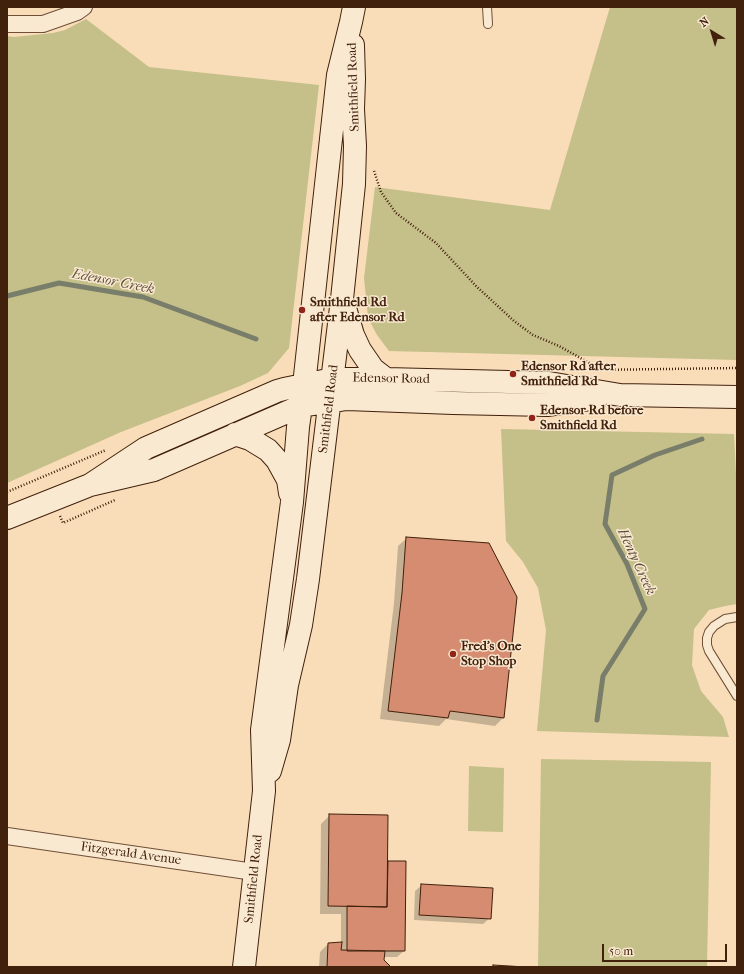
<!DOCTYPE html>
<html>
<head>
<meta charset="utf-8">
<style>
	body { margin:0 }
	#map { position:relative; width:744px; height:974px; overflow:hidden; background:#f8ddb8; font-family:"IM FELL French Canon",serif }
	canvas { display:block }
	.frame { position:absolute; inset:0; border:8px solid #41200c; pointer-events:none }
	.north { position:absolute; left:692px; top:12px; width:40px; height:40px; -webkit-text-stroke:3px #fae9d1; paint-order:stroke; rotate:322deg; font-size:11px; font-weight:700; line-height:16px; text-align:center; color:#41200c }
	.north::after { content:''; display:block; margin:auto; width:14px; height:18px; background:#41200c; clip-path:polygon(50% 0,100% 100%,50% 72%,0 100%) }
	.scale { position:absolute; left:602px; top:944px; width:125px; height:18px; box-sizing:border-box; border:2px solid #41200c; border-top:0; padding-left:5px; font-size:12px; line-height:14px; white-space:nowrap; color:#41200c; -webkit-text-stroke:3px #fae9d1; paint-order:stroke }
</style>
</head>
<body>
<div id="map">
<canvas width="744" height="974"></canvas>
<div class="frame"></div>
<div class="north">N</div>
<div class="scale">50 m</div>
</div>
<script>
const c = document.querySelector('canvas').getContext('2d');
c.lineJoin = 'round';
function fillPath(path, color) {
  c.fillStyle = color;
  c.fill(path, 'evenodd');
}
function shape(rows) {
  const path = new Path2D();
  for (const r of rows) {
    path.moveTo(r[0], r[1]);
    for (let i = 2; i < r.length; i += 2) path.lineTo(r[i], r[i + 1]);
  }
  return path;
}
function stroke(path, color, width, dash) {
  c.strokeStyle = color;
  c.lineWidth = width;
  c.lineCap = dash ? 'butt' : 'round';
  c.setLineDash(dash || []);
  c.stroke(path);
}
function label(font, color, halo, rows, align = 'center') {
  c.font = font + ' "IM FELL French Canon",serif';
  c.lineWidth = 3;
  c.setLineDash([]);
  c.textBaseline = 'middle';
  c.strokeStyle = halo;
  c.fillStyle = color;
  for (const [text, x, y, turn = 0] of rows) {
    c.save();
    c.translate(x, y);
    c.rotate((+turn || 0) * Math.PI / 180);
    c.textAlign = isNaN(turn) ? turn : align;
    if (halo) c.strokeText(text, 0, 0);
    c.fillText(text, 0, 0);
    c.restore();
  }
}
fillPath(shape([
	[610,7,737,7,737,360,389,351,377,335,368,318,364,278,375,187,550,210],
	[86,19,149,67,319,85,289,348,268,373,240,386,121,432,7,483,7,36,14,37,53,33,65,30],
	[501,429,734,434,737,495,737,604,725,606,709,610,694,629,692,665,701,691,723,717,729,737,537,731,546,630,538,588,523,562,506,541],
	[541,759,711,762,707,967,538,967],
	[469,766,504,768,503,832,468,831]
]), '#c5bf89');
fillPath(shape([
	[407,538,503,718,495,726,446,719,439,726,380,719,394,603,398,546],
	[330,815,386,864,388,862,404,951,397,957,383,957,383,960,390,967,319,967,320,952,328,944,341,943,341,914,320,914,321,824],
	[422,885,490,918,483,924,414,920,415,891]
]), '#0003');
stroke(shape([
	[7,296,59,283,143,297,256,339],
	[597,720,603,676,645,609,627,564,605,524,612,475,655,455,702,439]
]), '#797e6b', 5);
const building = shape([
	[406,537,489,543,517,597,504,718,450,711,448,718,388,711,402,593,406,537],
	[329,814,388,815,387,907,328,906,329,814],
	[388,861,406,861,405,951,347,951,347,906,387,907,388,861],
	[421,884,493,888,491,919,419,915,421,884],
	[342,942,341,950,385,951,384,960,391,967,327,967,328,943,342,942],
	[493,965,526,967,493,967,493,965]
]);
fillPath(building, '#d68c70');
stroke(building, '#41200c', 1);
const lane = shape([
	[487,7,488,24],
	[737,617,725,619,714,626,709,632,707,638,707,645,709,651,737,696]
]);
const street = shape([
	[7,24,43,24,77,12,84,7],
	[7,836,254,872]
]);
const secondary = shape([
	[345,308,353,335,360,350,373,369,386,379],
	[235,434,250,439,268,450,277,460,288,480,290,493],
	[90,485,146,448,277,391,284,389,333,379,386,379,549,383,620,395,737,397],
	[7,518,90,485,154,470,301,406,347,399,453,403,547,405,597,398],
	[270,771,279,740,287,685,301,625,308,579,342,299,354,184,355,146,353,109,354,79,353,45],
	[244,967,264,791,262,730,292,502,298,427,304,385,338,75,351,22,354,7]
]);
stroke(lane, '#6f4f37', 10);
stroke(street, '#6f4f37', 18);
stroke(secondary, '#41200c', 24);
stroke(shape([
	[374,171,381,192,396,213,436,243,476,286,514,321,533,335,559,346,600,369],
	[594,370,737,368],
	[7,492,106,450],
	[60,516,63,523,115,500]
]), '#41200c', 2.5, [1, 2]);
stroke(lane, '#fae9d1', 8);
stroke(street, '#fae9d1', 16);
stroke(secondary, '#fae9d1', 22);
for (const [x, y, r, color] of [
	[302,310,4,"#8f2418"],
	[513,374,4,"#8f2418"],
	[532,418,4,"#8f2418"],
	[453,654,4,"#8f2418"]
]) {
  const dot = new Path2D();
  dot.arc(x, y, r, 0, 2 * Math.PI);
  c.fillStyle = color;
  c.fill(dot);
  stroke(dot, '#fae9d1', 1.5);
}
label('13px', '#41200c', '#fae9d1', [
	["Smithfield Road",354,87,-92],
	["Edensor Road",391,379,1],
	["Smithfield Road",329,409,-83],
	["Fitzgerald Avenue",131,854,8],
	["Smithfield Road",254,879,-84]
]);
label('bold 13px', '#41200c', '#fae9d1', [
	["Smithfield Rd",310,303],
	["after Edensor Rd",310,318],
	["Edensor Rd after",521,367],
	["Smithfield Rd",521,382],
	["Edensor Rd before",540,411],
	["Smithfield Rd",540,426],
	["Fred's One",461,647],
	["Stop Shop",461,662]
], 'left');
label('italic 14px', '#5d4f3c', '#fae9d1', [
	["Edensor Creek",113,282,11],
	["Henty Creek",636,562,65]
]);
</script>
</body>
</html>
